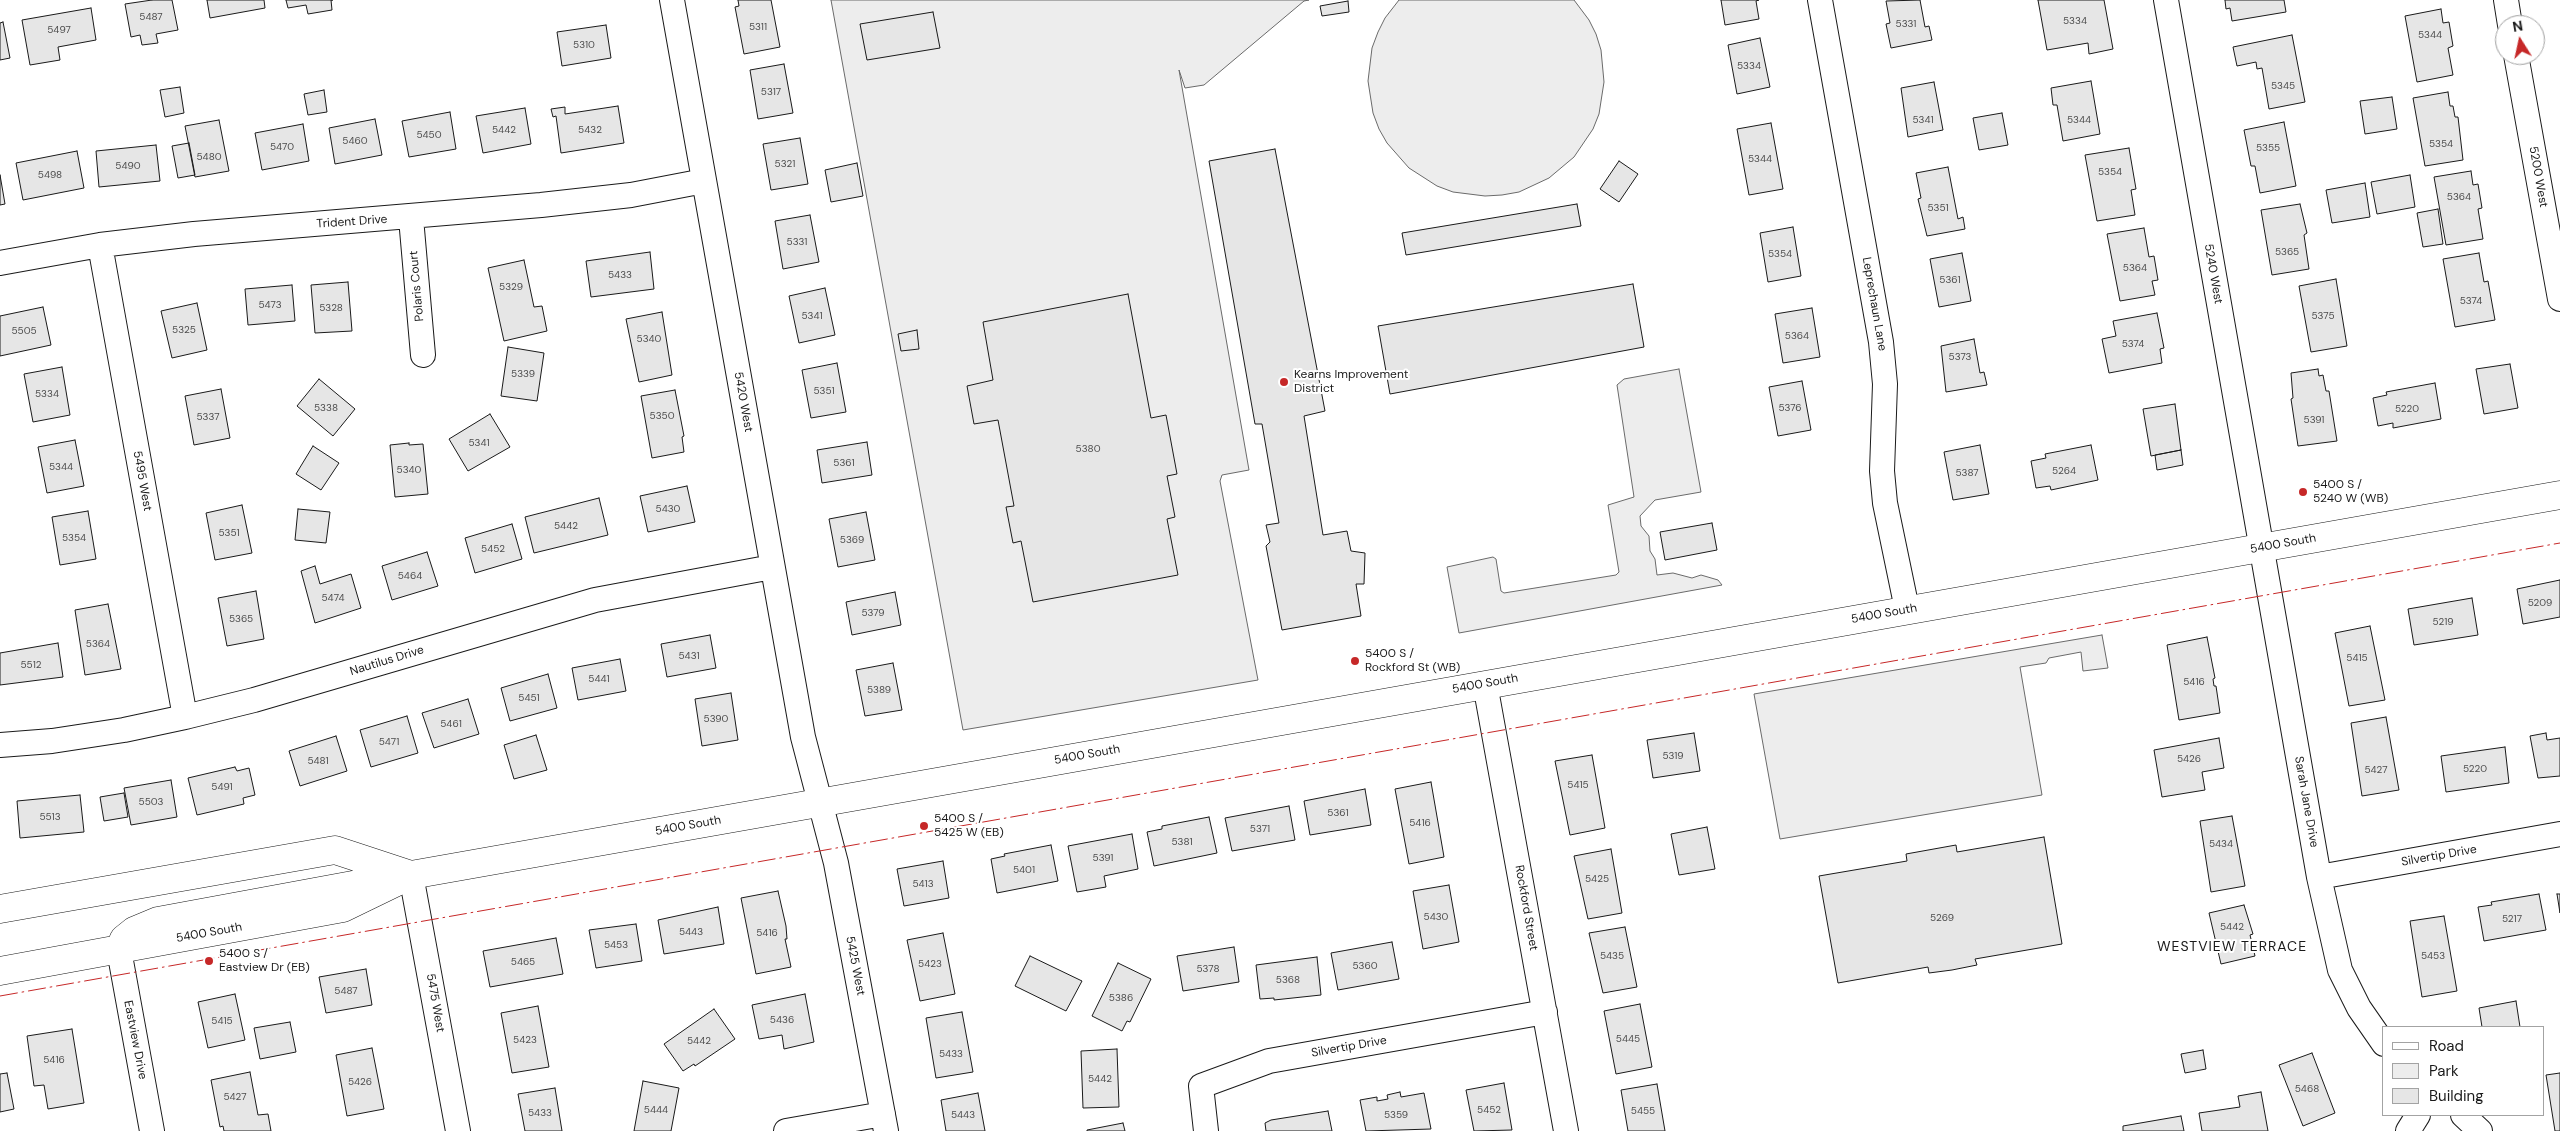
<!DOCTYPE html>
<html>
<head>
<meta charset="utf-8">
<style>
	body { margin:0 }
	#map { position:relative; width:2560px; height:1131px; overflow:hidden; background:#fff; font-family:"DM Sans",sans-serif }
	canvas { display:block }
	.legend { position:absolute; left:2382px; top:1026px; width:162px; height:90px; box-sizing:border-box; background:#fff; border:1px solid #a3a3a3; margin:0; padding:6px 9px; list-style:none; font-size:15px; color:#1a1a1a }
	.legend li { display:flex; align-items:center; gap:10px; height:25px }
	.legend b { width:25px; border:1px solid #a3a3a3 }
	.north { position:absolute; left:2495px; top:15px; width:50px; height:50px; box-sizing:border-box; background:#fff; border:1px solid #a3a3a3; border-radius:50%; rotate:350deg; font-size:14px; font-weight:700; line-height:20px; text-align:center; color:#1a1a1a }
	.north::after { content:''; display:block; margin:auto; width:18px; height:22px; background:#c62828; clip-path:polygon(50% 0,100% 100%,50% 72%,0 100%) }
</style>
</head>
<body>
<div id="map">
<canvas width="2560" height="1131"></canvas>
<ul class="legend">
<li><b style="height:6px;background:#fff"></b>Road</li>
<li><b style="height:14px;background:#ededed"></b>Park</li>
<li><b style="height:14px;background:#e6e6e6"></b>Building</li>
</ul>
<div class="north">N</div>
</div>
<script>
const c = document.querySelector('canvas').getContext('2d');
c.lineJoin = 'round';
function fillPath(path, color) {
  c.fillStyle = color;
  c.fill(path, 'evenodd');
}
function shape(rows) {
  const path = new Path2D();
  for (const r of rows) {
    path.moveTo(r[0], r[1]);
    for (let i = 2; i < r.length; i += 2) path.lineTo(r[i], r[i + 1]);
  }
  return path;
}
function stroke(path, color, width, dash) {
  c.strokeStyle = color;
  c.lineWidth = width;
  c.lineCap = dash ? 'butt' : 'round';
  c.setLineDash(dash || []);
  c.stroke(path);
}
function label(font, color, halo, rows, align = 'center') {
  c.font = font + ' "DM Sans",sans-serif';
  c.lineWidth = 4;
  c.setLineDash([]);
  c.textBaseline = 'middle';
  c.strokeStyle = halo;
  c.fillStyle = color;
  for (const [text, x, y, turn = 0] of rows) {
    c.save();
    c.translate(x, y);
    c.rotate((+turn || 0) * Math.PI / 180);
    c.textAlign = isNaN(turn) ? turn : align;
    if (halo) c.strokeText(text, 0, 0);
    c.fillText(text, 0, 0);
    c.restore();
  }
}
const green = shape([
	[831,0,1309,0,1304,1,1204,85,1185,88,1179,70,1249,470,1222,475,1220,481,1258,680,963,730,831,0],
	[1399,0,1574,0,1589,20,1596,34,1601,50,1604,82,1599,114,1593,129,1574,157,1549,178,1519,192,1502,195,1485,196,1453,192,1437,186,1409,168,1387,143,1379,129,1373,113,1368,81,1372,48,1378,32,1385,18,1399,0],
	[1679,369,1701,492,1655,500,1640,516,1641,526,1649,536,1650,551,1655,559,1657,575,1673,573,1692,578,1701,575,1718,580,1722,585,1459,633,1447,567,1493,557,1496,559,1501,591,1504,593,1616,575,1619,572,1608,505,1634,497,1617,385,1624,379,1679,369],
	[2102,635,2108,668,2083,671,2081,652,2049,658,2046,663,2020,667,2042,795,1780,839,1754,694,2102,635]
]);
fillPath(green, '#ededed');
stroke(green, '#6a6a6a', 1);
const building = shape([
	[152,0,172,0,178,30,156,34,158,43,142,45,140,35,131,37,125,4,152,0],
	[207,0,264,0,265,8,210,18,207,0],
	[286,0,333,0,331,0,332,10,308,14,306,5,288,8,286,0],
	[738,0,771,0,780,47,744,54,735,7,739,6,738,0],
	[1721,0,1759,0,1756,1,1759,19,1725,25,1721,0],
	[1920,0,1925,27,1929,26,1932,40,1891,48,1886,24,1890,23,1886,1,1920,0],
	[2038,0,2104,0,2113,49,2089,54,2088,43,2047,50,2038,0],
	[2225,0,2284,0,2286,12,2232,21,2230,8,2226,9,2225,0],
	[1348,1,1349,12,1322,16,1320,6,1348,1],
	[91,8,96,40,58,47,60,60,30,65,22,20,91,8],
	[2441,9,2443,23,2449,22,2453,46,2448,48,2453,75,2417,82,2405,16,2441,9],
	[933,12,940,48,867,60,860,24,933,12],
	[3,22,10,58,0,60,0,23,3,22],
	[606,25,611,58,562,66,557,32,606,25],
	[2292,35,2305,102,2269,109,2262,68,2257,69,2256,62,2237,66,2233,47,2292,35],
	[1760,38,1770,87,1737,94,1728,45,1760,38],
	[784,64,793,113,758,119,750,70,784,64],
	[2091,81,2100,134,2063,141,2057,105,2053,105,2051,88,2091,81],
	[1934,82,1943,130,1908,137,1901,88,1934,82],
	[180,87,184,113,165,117,160,90,180,87],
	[324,90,327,112,308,115,304,94,324,90],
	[2448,92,2450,106,2453,106,2455,117,2458,117,2463,160,2425,166,2413,98,2448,92],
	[2392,97,2397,129,2365,134,2360,101,2392,97],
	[618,106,624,143,561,153,556,116,553,117,551,109,565,107,565,114,618,106],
	[525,108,531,144,483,153,476,116,525,108],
	[450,112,456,149,409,157,402,121,450,112],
	[2002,113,2008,145,1979,150,1973,118,2002,113],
	[375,119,382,155,335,164,329,128,375,119],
	[219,120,229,171,195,177,185,126,219,120],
	[2284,122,2296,186,2260,193,2255,166,2251,166,2244,130,2284,122],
	[1771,123,1783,189,1749,195,1737,129,1771,123],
	[303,124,309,161,262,170,255,133,303,124],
	[800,138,808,184,771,190,763,144,800,138],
	[189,143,195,175,178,178,172,146,189,143],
	[156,145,160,181,99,187,96,151,156,145],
	[2129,148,2136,189,2131,190,2135,215,2097,221,2085,155,2129,148],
	[1275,149,1325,411,1304,416,1323,535,1347,531,1351,551,1365,553,1364,584,1356,584,1361,616,1282,630,1266,546,1270,542,1266,525,1279,523,1262,424,1255,424,1209,161,1275,149],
	[77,151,84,188,23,200,16,163,77,151],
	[1619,161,1638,174,1619,202,1600,189,1619,161],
	[857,163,863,196,831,202,825,170,857,163],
	[1948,167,1958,219,1963,217,1965,229,1927,236,1918,199,1921,198,1916,173,1948,167],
	[2471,171,2473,185,2478,184,2482,208,2478,209,2483,239,2446,245,2434,177,2471,171],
	[0,175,5,204,0,205,0,175],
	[2410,175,2415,207,2377,214,2371,182,2410,175],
	[2365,183,2370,217,2332,223,2326,190,2365,183],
	[1577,204,1581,226,1406,255,1402,233,1577,204],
	[2300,204,2307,233,2304,235,2309,269,2272,275,2261,210,2300,204],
	[2438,209,2443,244,2423,247,2417,213,2438,209],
	[810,215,819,262,783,269,775,221,810,215],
	[1793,227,1801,276,1768,282,1760,233,1793,227],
	[2144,228,2149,257,2154,256,2158,280,2152,281,2155,295,2120,301,2107,234,2144,228],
	[650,252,654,289,591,297,586,261,650,252],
	[1962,253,1971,301,1939,307,1930,259,1962,253],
	[2479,253,2484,282,2488,281,2495,320,2455,327,2443,259,2479,253],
	[524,260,534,307,542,306,547,331,504,341,488,268,524,260],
	[2336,279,2347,346,2311,352,2299,286,2336,279],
	[348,282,352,331,315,333,311,285,348,282],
	[1633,284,1644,347,1390,394,1378,326,1633,284],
	[292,285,295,321,248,325,245,289,292,285],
	[825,288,835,335,799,343,789,296,825,288],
	[1128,294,1151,418,1166,415,1177,474,1167,476,1175,517,1167,519,1178,575,1033,602,1021,541,1013,543,1006,507,1014,506,998,420,974,424,967,386,993,380,983,322,1128,294],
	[197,303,207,350,172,358,161,311,197,303],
	[43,307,51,345,0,356,0,316,43,307],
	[1812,308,1820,357,1783,363,1775,314,1812,308],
	[662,312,672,375,639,382,626,319,662,312],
	[2157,313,2164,348,2160,349,2162,363,2109,373,2102,339,2116,336,2113,321,2157,313],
	[917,330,919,349,901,351,898,334,917,330],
	[1974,339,1980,373,1984,372,1987,385,1946,392,1941,346,1974,339],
	[508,347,544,353,537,401,501,396,508,347],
	[837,363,846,412,811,418,802,370,837,363],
	[2510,364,2518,408,2484,414,2476,369,2510,364],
	[62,367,70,415,33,422,24,374,62,367],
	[2318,369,2319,376,2323,375,2326,391,2329,391,2337,441,2298,446,2291,399,2293,398,2291,373,2318,369],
	[319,379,355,409,333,436,297,406,319,379],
	[1802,381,1811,430,1778,436,1769,387,1802,381],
	[2435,383,2441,419,2393,428,2393,423,2378,426,2373,398,2387,395,2386,392,2435,383],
	[221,389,230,438,194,445,185,396,221,389],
	[675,390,684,436,682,437,684,452,652,458,641,396,675,390],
	[2175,404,2181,450,2151,456,2143,409,2175,404],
	[490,414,510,447,468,471,449,439,490,414],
	[75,440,84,486,47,493,38,447,75,440],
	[867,442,872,475,822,483,817,450,867,442],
	[409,443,409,445,423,444,428,494,395,497,390,445,409,443],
	[1980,445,1989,494,1953,500,1944,452,1980,445],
	[2091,445,2098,480,2051,490,2050,486,2036,488,2031,461,2046,458,2045,454,2091,445],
	[313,446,339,463,321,490,296,474,313,446],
	[2181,450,2183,465,2157,470,2155,455,2181,450],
	[687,486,695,522,648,532,640,496,687,486],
	[599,498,608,535,534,553,525,517,599,498],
	[242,505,252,553,215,560,206,513,242,505],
	[298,509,330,512,326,543,295,540,298,509],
	[88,511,96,559,60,565,52,517,88,511],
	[866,512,875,560,838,567,829,519,866,512],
	[1712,523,1717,550,1665,560,1660,532,1712,523],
	[512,524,522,559,475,573,465,538,512,524],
	[427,552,438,586,392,600,382,566,427,552],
	[315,566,320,584,351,574,361,608,315,623,301,571,315,566],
	[2560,580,2560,617,2523,624,2517,589,2560,580],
	[256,591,264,639,227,646,218,598,256,591],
	[895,592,901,625,852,635,846,602,895,592],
	[2472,598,2478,635,2414,645,2408,609,2472,598],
	[108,604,121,669,85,675,75,610,108,604],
	[2370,626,2385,700,2349,706,2335,633,2370,626],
	[710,635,716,668,667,677,661,644,710,635],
	[2207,637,2215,678,2213,679,2214,686,2216,686,2220,713,2179,720,2167,645,2207,637],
	[58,643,63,677,0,685,0,653,58,643],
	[620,659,626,691,578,700,572,668,620,659],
	[893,663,902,710,865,716,856,670,893,663],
	[548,674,557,708,510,721,501,688,548,674],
	[731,693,738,740,702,746,695,699,731,693],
	[468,699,479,734,434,748,422,713,468,699],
	[407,716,418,753,371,767,360,730,407,716],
	[2386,717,2399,790,2362,796,2351,723,2386,717],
	[1694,733,1700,771,1653,778,1647,740,1694,733],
	[2546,733,2547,740,2560,738,2560,776,2538,778,2530,736,2546,733],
	[536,735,547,770,514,779,504,745,536,735],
	[336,736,347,771,300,786,289,751,336,736],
	[2219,738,2224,768,2202,772,2205,790,2162,797,2154,750,2219,738],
	[2505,747,2509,783,2446,792,2441,756,2505,747],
	[1592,755,1605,828,1570,835,1555,761,1592,755],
	[235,767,237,771,249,768,255,795,243,798,244,804,197,815,188,778,235,767],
	[171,780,177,817,131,825,124,788,171,780],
	[1431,782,1444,857,1409,864,1395,789,1431,782],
	[1365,789,1371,825,1310,835,1304,801,1365,789],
	[124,793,128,817,104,821,100,797,124,793],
	[80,795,84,832,20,838,17,801,80,795],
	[1289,806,1295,840,1232,851,1225,818,1289,806],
	[2232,816,2245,886,2211,892,2200,821,2232,816],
	[1209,817,1217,853,1154,866,1147,832,1162,829,1162,826,1209,817],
	[1707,827,1715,869,1679,875,1671,834,1707,827],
	[1132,834,1138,869,1104,876,1106,887,1077,892,1068,846,1132,834],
	[2044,837,2062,944,1975,959,1977,965,1952,970,1929,973,1928,967,1838,983,1819,876,1907,861,1906,854,1956,845,1957,852,2044,837],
	[1051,845,1058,881,997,893,991,859,1005,856,1004,854,1051,845],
	[1611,849,1622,913,1588,919,1574,856,1611,849],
	[943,861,949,898,904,906,897,869,943,861],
	[1449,885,1459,942,1423,949,1413,891,1449,885],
	[778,891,786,926,787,939,785,939,791,967,756,974,741,898,778,891],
	[2539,894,2546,930,2484,941,2478,907,2492,905,2491,902,2539,894],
	[2557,894,2560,894,2560,913,2557,894],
	[2244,905,2253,934,2250,935,2255,956,2221,964,2209,913,2244,905],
	[718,907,724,944,664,954,658,920,718,907],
	[2444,916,2457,991,2422,997,2410,921,2444,916],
	[636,924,642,961,596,968,589,930,636,924],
	[1625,927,1637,987,1603,993,1589,933,1625,927],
	[943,933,955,994,920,1001,907,940,943,933],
	[556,938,563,974,490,987,483,951,556,938],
	[1392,942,1399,979,1338,990,1331,953,1392,942],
	[1234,947,1239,982,1183,991,1177,956,1234,947],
	[1030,956,1082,981,1066,1011,1015,986,1030,956],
	[1317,957,1321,995,1274,1000,1274,998,1260,999,1256,965,1317,957],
	[1118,963,1151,979,1130,1022,1127,1021,1122,1031,1092,1016,1118,963],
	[366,969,372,1005,326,1013,319,977,366,969],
	[235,994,245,1040,208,1048,198,1002,235,994],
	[805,994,814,1042,784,1049,782,1035,759,1039,752,1005,805,994],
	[2516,1001,2520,1027,2482,1027,2479,1008,2516,1001],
	[1640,1004,1652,1067,1616,1074,1604,1011,1640,1004],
	[538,1006,549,1067,512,1073,501,1013,538,1006],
	[714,1009,735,1039,695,1066,694,1064,683,1071,664,1044,714,1009],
	[962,1012,973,1072,936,1078,926,1018,962,1012],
	[290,1022,296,1052,260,1059,254,1028,290,1022],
	[72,1029,84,1103,48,1109,44,1085,34,1086,27,1036,72,1029],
	[372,1048,384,1109,347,1116,336,1055,372,1048],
	[1117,1049,1119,1107,1083,1108,1081,1051,1117,1049],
	[2203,1050,2206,1069,2185,1073,2181,1054,2203,1050],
	[2312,1053,2335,1113,2303,1126,2279,1065,2312,1053],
	[250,1072,258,1115,268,1114,271,1131,224,1131,223,1126,220,1127,211,1080,250,1072],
	[7,1073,14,1109,0,1112,0,1074,7,1073],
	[2560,1073,2560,1131,2555,1131,2546,1075,2560,1073],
	[643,1081,679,1088,671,1131,634,1131,643,1081],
	[1504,1083,1512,1130,1474,1131,1466,1090,1504,1083],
	[1657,1084,1665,1131,1628,1131,1621,1090,1657,1084],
	[555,1088,562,1131,525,1131,518,1094,555,1088],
	[1400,1092,1401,1097,1424,1093,1431,1129,1366,1131,1360,1100,1377,1097,1377,1101,1388,1099,1387,1095,1400,1092],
	[2261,1092,2268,1131,2202,1131,2199,1113,2240,1107,2238,1096,2261,1092],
	[978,1093,985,1131,946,1131,941,1100,978,1093],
	[1328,1111,1332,1131,1266,1131,1265,1123,1271,1120,1328,1111],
	[2181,1116,2184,1131,2123,1131,2123,1126,2181,1116],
	[1123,1123,1125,1131,1087,1131,1087,1130,1123,1123]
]);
fillPath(building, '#e6e6e6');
stroke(building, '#1a1a1a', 1);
const minor = shape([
	[672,0,803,737,836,863,886,1131],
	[1820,0,1881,342,1885,384,1882,471,1885,503,1907,609],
	[2166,0,2319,877,2340,970,2359,1008,2384,1044],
	[2506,0,2510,25],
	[2516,55,2560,299],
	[411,218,423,355],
	[100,245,185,717],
	[0,263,100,245,194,234,541,205,631,195,704,181],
	[1485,684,1566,1131],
	[0,745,52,741,124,730,185,717,254,700,595,600,772,567],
	[411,875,458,1131],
	[2319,877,2560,834],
	[119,950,152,1131],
	[2463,1115,2480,1131],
	[786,1131,883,1114],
	[1206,1131,1201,1086,1269,1061,1545,1012],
	[2408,1131,2418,1115]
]);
const primary = shape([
	[0,909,335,850,411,875],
	[120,948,124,939,134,931,158,921,380,880],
	[0,971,343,908,411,875,2560,495]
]);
stroke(minor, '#1a1a1a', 26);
stroke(primary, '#1a1a1a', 29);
stroke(minor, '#fff', 24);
stroke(primary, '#fff', 28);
stroke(shape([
	[0,996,2560,543]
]), '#c62828', 1, [18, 4, 2.5, 4]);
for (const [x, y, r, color] of [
	[1284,382,5,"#c62828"],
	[2303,492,5,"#c62828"],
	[1355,661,5,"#c62828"],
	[924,826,5,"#c62828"],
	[209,961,5,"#c62828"]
]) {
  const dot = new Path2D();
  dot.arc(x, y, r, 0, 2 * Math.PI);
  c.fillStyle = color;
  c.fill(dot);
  stroke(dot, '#fff', 2);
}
label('10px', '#4d4d4d', null, [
	["5487",151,17],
	["5334",2075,21],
	["5331",1906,24],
	["5311",758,27],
	["5497",59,30],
	["5344",2430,35],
	["5310",584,45],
	["5334",1749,66],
	["5345",2283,86],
	["5317",771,92],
	["5341",1923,120],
	["5344",2079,120],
	["5442",504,130],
	["5432",590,130],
	["5450",429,135],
	["5460",355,141],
	["5354",2441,144],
	["5470",282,147],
	["5355",2268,148],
	["5480",209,157],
	["5344",1760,159],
	["5321",785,164],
	["5490",128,166],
	["5354",2110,172],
	["5498",50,175],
	["5364",2459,197],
	["5351",1938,208],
	["5331",797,242],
	["5365",2287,252],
	["5354",1780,254],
	["5364",2135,268],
	["5433",620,275],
	["5361",1950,280],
	["5329",511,287],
	["5374",2471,301],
	["5473",270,305],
	["5328",331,308],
	["5341",812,316],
	["5375",2323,316],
	["5325",184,330],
	["5505",24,331],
	["5364",1797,336],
	["5340",649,339],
	["5374",2133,344],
	["5373",1960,357],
	["5339",523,374],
	["5351",824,391],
	["5334",47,394],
	["5338",326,408],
	["5376",1790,408],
	["5220",2407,409],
	["5350",662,416],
	["5337",208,417],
	["5391",2314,420],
	["5341",479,443],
	["5380",1088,449],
	["5361",844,463],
	["5344",61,467],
	["5340",409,470],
	["5264",2064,471],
	["5387",1967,473],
	["5430",668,509],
	["5442",566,526],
	["5351",229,533],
	["5354",74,538],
	["5369",852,540],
	["5452",493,549],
	["5464",410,576],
	["5474",333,598],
	["5209",2540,603],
	["5379",873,613],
	["5365",241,619],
	["5219",2443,622],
	["5364",98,644],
	["5431",689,656],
	["5415",2357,658],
	["5512",31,665],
	["5441",599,679],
	["5416",2194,682],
	["5389",879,690],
	["5451",529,698],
	["5390",716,719],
	["5461",451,724],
	["5471",389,742],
	["5319",1673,756],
	["5426",2189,759],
	["5481",318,761],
	["5220",2475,769],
	["5427",2376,770],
	["5415",1578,785],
	["5491",222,787],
	["5503",151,802],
	["5361",1338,813],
	["5513",50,817],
	["5416",1420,823],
	["5371",1260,829],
	["5381",1182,842],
	["5434",2221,844],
	["5391",1103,858],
	["5401",1024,870],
	["5425",1597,879],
	["5413",923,884],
	["5430",1436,917],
	["5269",1942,918],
	["5217",2512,919],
	["5442",2232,927],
	["5443",691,932],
	["5416",767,933],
	["5453",616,945],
	["5435",1612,956],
	["5453",2433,956],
	["5465",523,962],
	["5423",930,964],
	["5360",1365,966],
	["5378",1208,969],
	["5368",1288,980],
	["5487",346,991],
	["5386",1121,998],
	["5436",782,1020],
	["5415",222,1021],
	["5445",1628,1039],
	["5423",525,1040],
	["5442",699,1041],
	["5433",951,1054],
	["5416",54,1060],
	["5442",1100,1079],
	["5426",360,1082],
	["5468",2307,1089],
	["5427",235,1097],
	["5444",656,1110],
	["5452",1489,1110],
	["5455",1643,1111],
	["5433",540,1113],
	["5443",963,1115],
	["5359",1396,1115]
]);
label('12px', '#1a1a1a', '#fff', [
	["5200 West",2538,177,80],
	["Trident Drive",352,222,-4],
	["5240 West",2213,274,80],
	["Polaris Court",417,286,-95],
	["Leprechaun Lane",1874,304,80],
	["5420 West",743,402,80],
	["5495 West",142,481,80],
	["5400 South",2283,544,-10],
	["5400 South",1884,614,-10],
	["Nautilus Drive",387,661,-17],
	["5400 South",1485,684,-10],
	["5400 South",1087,755,-10],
	["Sarah Jane Drive",2306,802,80],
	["5400 South",688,826,-10],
	["Silvertip Drive",2439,856,-10],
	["Rockford Street",1526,908,80],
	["5400 South",209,933,-10],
	["5425 West",855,966,79],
	["5475 West",435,1003,80],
	["Eastview Drive",135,1040,79],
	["Silvertip Drive",1349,1047,-10]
]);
label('12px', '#1a1a1a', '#fff', [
	["Kearns Improvement",1294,375],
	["District",1294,389],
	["5400 S /",2313,485],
	["5240 W (WB)",2313,499],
	["5400 S /",1365,654],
	["Rockford St (WB)",1365,668],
	["5400 S /",934,819],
	["5425 W (EB)",934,833],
	["5400 S /",219,954],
	["Eastview Dr (EB)",219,968]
], 'left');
c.letterSpacing = '1px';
label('14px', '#1a1a1a', '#fff', [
	["WESTVIEW TERRACE",2232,947]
]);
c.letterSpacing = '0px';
</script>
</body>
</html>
